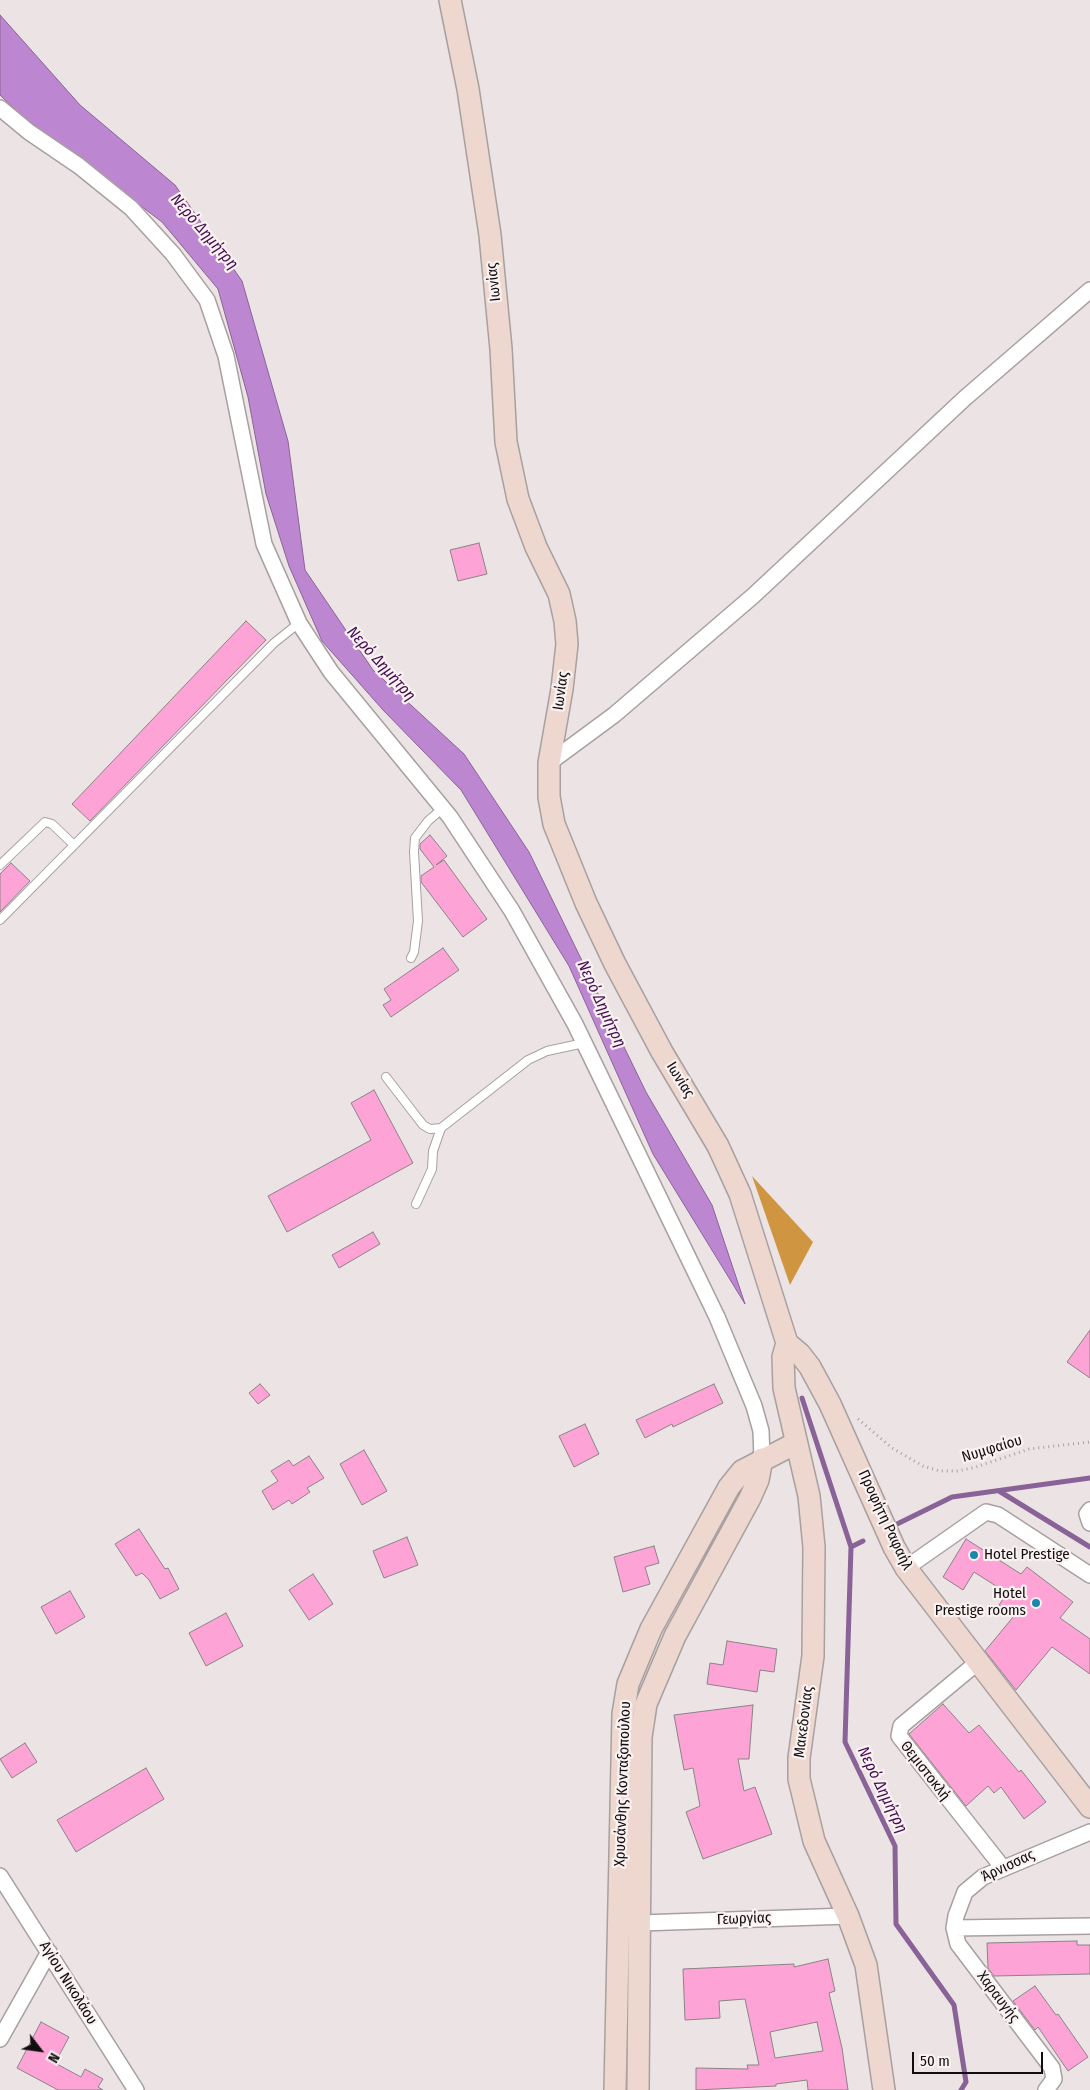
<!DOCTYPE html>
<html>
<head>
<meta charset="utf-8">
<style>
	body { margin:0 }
	#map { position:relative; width:1090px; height:2090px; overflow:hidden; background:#ece4e4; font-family:"Fira Sans Condensed",sans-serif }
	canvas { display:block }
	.north { position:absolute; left:15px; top:2025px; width:50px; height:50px; -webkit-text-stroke:4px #faf1f1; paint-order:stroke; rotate:120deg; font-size:14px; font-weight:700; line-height:20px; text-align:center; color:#110e0f }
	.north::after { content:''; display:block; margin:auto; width:18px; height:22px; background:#110e0f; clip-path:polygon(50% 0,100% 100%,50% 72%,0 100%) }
	.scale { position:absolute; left:912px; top:2052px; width:131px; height:22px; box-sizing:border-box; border:2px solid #110e0f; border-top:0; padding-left:6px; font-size:15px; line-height:18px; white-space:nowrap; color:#110e0f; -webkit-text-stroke:4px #faf1f1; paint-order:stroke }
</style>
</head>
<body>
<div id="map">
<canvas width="1090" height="2090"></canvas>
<div class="north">N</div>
<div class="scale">50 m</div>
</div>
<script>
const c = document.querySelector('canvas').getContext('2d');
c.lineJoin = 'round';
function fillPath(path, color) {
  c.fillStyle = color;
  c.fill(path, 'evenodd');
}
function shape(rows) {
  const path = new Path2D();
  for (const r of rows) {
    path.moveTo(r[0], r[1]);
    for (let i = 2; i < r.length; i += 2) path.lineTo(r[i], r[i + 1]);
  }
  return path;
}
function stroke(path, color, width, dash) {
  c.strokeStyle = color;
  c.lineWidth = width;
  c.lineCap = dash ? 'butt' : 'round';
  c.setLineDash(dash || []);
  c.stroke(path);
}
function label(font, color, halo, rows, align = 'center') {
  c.font = font + ' "Fira Sans Condensed",sans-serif';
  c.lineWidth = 4.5;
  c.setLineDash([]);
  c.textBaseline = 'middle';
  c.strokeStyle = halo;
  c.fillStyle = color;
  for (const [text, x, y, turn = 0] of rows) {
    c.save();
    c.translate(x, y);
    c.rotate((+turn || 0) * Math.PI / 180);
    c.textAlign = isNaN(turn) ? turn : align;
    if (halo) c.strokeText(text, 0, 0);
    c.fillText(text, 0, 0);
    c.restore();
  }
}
fillPath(shape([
	[752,1176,813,1242,790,1285]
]), '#cf9540');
const water = shape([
	[0,15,80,105,175,185,242,281,288,441,305,570,373,670,464,754,529,852,646,1092,712,1205,745,1304,653,1154,569,966,461,790,383,710,322,641,289,566,266,494,248,397,218,289,162,222,21,115,0,95,0,15]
]);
fillPath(water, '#bd86d1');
stroke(water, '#896297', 1);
stroke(shape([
	[802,1398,851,1547,845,1742,895,1846,896,1924,954,2005,966,2082,961,2090],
	[999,1491,1090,1547],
	[891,1527,952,1497,1090,1478],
	[851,1547,863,1541]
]), '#896297', 5);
const building = shape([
	[479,543,487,574,458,581,450,550,479,543],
	[246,621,266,640,90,821,72,804,246,621],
	[430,835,447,856,436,865,444,860,487,919,463,937,421,882,421,876,434,867,420,849,420,844,430,835],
	[11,863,30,881,0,912,0,874,11,863],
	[443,948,459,970,391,1017,383,1005,391,1000,384,989,443,948],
	[374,1090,413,1163,287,1232,268,1196,371,1140,351,1103,374,1090],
	[373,1232,380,1244,339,1268,332,1255,373,1232],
	[1090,1330,1090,1378,1067,1362,1090,1330],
	[260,1384,270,1395,258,1404,249,1393,260,1384],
	[714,1384,723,1403,673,1427,672,1424,645,1438,636,1420,714,1384],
	[585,1424,599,1454,574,1467,559,1436,585,1424],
	[364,1450,387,1491,362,1505,340,1464,364,1450],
	[309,1456,324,1478,307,1488,310,1492,292,1504,289,1500,273,1510,262,1491,278,1481,271,1471,289,1460,293,1466,309,1456],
	[139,1529,165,1569,168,1568,179,1589,160,1599,149,1580,142,1573,136,1576,115,1544,139,1529],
	[407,1537,418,1565,384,1578,373,1551,407,1537],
	[966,1539,1021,1574,1027,1567,1073,1602,1060,1618,1090,1639,1090,1674,1052,1647,1016,1690,985,1651,1014,1616,999,1605,1007,1593,974,1572,963,1590,943,1577,966,1539],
	[654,1546,659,1563,645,1567,650,1584,623,1592,614,1557,654,1546],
	[313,1574,333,1604,309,1620,289,1590,313,1574],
	[70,1591,85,1617,56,1634,41,1607,70,1591],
	[226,1613,243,1646,206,1666,189,1633,226,1613],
	[727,1641,777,1649,774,1672,760,1670,757,1692,707,1684,710,1663,723,1665,727,1641],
	[943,1704,969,1733,979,1725,1019,1772,1021,1770,1046,1802,1024,1819,1001,1787,994,1793,988,1786,966,1806,909,1734,943,1704],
	[753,1705,749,1759,738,1759,744,1791,755,1787,772,1834,703,1859,686,1812,700,1806,693,1768,684,1770,674,1715,753,1705],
	[25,1743,37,1762,12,1778,0,1759,25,1743],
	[146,1768,164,1799,76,1852,57,1820,146,1768],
	[1077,1941,1077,1945,1090,1945,1090,1974,994,1976,988,1968,987,1943,1077,1941],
	[828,1959,835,1991,829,1993,842,2048,848,2090,808,2090,807,2080,776,2084,776,2086,696,2090,696,2068,748,2069,747,2065,759,2065,745,1999,719,2001,720,2018,685,2020,683,1969,794,1964,794,1967,828,1959],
	[817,2022,823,2051,775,2058,770,2032,817,2022],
	[1035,1986,1056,2015,1058,2014,1088,2057,1068,2071,1038,2027,1035,2030,1013,2001,1035,1986],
	[41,2022,69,2037,55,2063,81,2077,85,2069,103,2079,98,2087,103,2090,58,2090,17,2068,41,2022]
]);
fillPath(building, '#fda3d5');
stroke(building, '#8a8386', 1);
const lane = shape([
	[0,865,45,822,52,824,74,845],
	[0,920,274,643,299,623],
	[411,958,414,952,418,921,414,852,415,838,428,821,443,808],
	[386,1077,423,1125,430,1129,441,1128,528,1060,547,1051,584,1043],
	[416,1204,432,1169,433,1151,441,1128]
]);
const street = shape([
	[0,108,29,132,79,166,131,208,173,254,207,300,226,356,264,544,299,623,331,672,450,817,512,911,575,1024,717,1317,754,1406,761,1431,762,1459],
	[549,763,614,715,753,596,965,398,1090,290],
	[1090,1510,1087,1514,1090,1523],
	[906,1568,986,1512,998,1515,1090,1575],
	[978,1662,907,1721,901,1726,899,1736,1003,1868],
	[0,1876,136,2090],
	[640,1923,848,1916],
	[954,1928,1090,1926],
	[0,2039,49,1952],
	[1046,2090,1054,2079,1052,2068,958,1944,954,1928,956,1916,965,1892,983,1877,1090,1832]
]);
const secondary = shape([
	[450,0,468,89,490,235,501,349,506,442,518,499,536,547,559,594,565,621,567,644,562,689,549,763,549,797,554,824,586,903,615,964,662,1052,718,1146,740,1194,787,1343],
	[787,1343,783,1357,784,1388,809,1496,814,1547,813,1656,799,1758,799,1779,814,1841,848,1916,866,1965,884,2090],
	[787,1343,800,1354,810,1367,830,1404,894,1547,906,1568,1090,1807],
	[615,2090,623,1714,628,1684,651,1629,729,1487,742,1471,796,1443],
	[638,2090,641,1737,646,1704,675,1636,750,1498,758,1480,762,1459]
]);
stroke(lane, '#a8a0a0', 10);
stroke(street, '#a8a0a0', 18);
stroke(secondary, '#a8a0a0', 24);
stroke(shape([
	[858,1419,892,1448,923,1466,940,1471,958,1471,976,1467,1029,1449,1090,1442]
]), '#a9a2a2', 3, [1, 4]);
stroke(lane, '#fff', 8);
stroke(street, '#fff', 15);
stroke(secondary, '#edd7ce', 21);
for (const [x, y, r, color] of [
	[974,1555,5,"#1a87ae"],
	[1036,1603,5,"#1a87ae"]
]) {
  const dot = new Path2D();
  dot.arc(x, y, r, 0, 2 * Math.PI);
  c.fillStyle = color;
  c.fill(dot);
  stroke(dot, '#faf1f1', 2);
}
label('15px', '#110e0f', '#faf1f1', [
	["Ιωνίας",494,282,-96],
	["Ιωνίας",561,691,-82],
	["Ιωνίας",680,1080,58],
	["Νυμφαίου",992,1449,-17],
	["Προφήτη Ραφαήλ",885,1520,65],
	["Μακεδονίας",804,1722,-83],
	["Θεμιστοκλή",925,1771,52],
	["Χρυσάνθης Κονταξοπούλου",623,1784,-88],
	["Άρνισσας",1008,1866,-25],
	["Γεωργίας",744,1919,-2],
	["Αγίου Νικολάου",68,1983,58],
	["Χαραυγής",998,1997,53]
]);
label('15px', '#110e0f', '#faf1f1', [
	["Hotel Prestige",984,1555],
	["Hotel",1026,1594,"right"],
	["Prestige rooms",1026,1611,"right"]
], 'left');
label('italic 16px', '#420d52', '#faf1f1', [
	["Νερό Δημήτρη",204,232,49],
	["Νερό Δημήτρη",381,664,48],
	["Νερό Δημήτρη",601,1004,65],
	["Νερό Δημήτρη",882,1790,64]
]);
</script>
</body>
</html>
